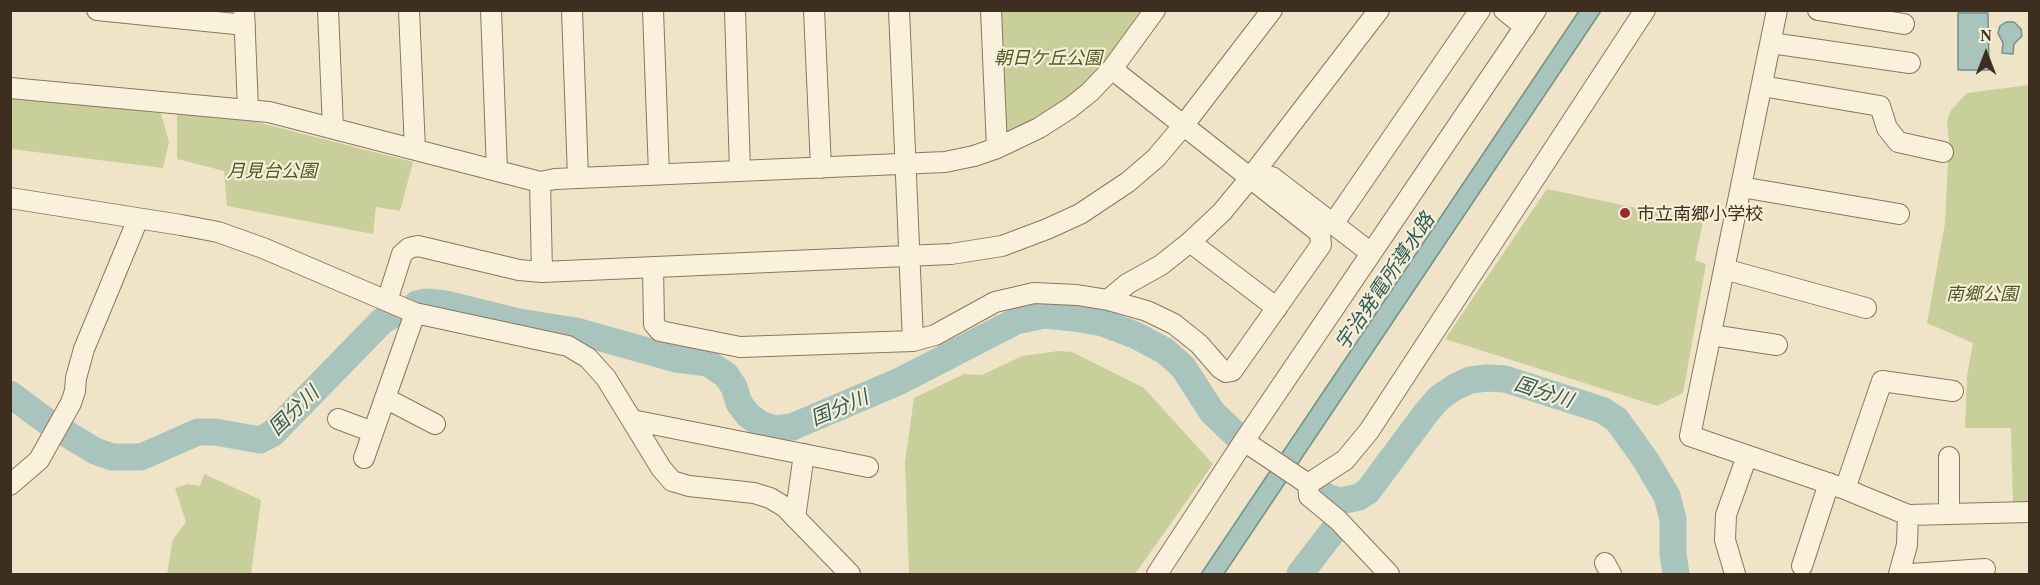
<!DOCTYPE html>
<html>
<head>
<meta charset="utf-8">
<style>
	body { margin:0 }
	#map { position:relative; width:2040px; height:585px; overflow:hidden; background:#f0e4c8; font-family:Georgia,serif }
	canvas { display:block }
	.frame { position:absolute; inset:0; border:12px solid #3d2e20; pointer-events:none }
	.north { position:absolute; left:1956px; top:24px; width:60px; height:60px; -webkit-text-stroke:4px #f7eed8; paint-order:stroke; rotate:0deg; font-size:16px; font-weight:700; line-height:24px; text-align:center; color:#3d2e20 }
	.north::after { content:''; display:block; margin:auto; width:21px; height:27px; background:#3d2e20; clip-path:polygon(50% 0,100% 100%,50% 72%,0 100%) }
</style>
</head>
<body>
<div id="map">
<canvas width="2040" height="585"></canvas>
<div class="frame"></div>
<div class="north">N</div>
</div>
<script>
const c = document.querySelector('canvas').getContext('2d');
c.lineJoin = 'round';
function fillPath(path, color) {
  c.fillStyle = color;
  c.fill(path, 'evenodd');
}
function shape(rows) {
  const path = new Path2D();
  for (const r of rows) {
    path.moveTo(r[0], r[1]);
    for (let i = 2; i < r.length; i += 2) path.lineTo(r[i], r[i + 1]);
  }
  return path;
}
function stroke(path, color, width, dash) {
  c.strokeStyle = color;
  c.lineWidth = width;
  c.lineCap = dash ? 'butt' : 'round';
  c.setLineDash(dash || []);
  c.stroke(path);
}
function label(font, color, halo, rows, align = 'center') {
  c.font = font + ' Georgia,"Noto Sans JP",serif';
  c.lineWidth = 4.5;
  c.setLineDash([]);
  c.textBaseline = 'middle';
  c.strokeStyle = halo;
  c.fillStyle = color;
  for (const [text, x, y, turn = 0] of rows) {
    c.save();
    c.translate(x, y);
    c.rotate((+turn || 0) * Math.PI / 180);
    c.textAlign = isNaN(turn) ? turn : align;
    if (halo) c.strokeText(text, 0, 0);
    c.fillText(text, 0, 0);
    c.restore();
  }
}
fillPath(shape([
	[999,11,1148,11,1122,45,1074,98,1013,137,1004,130],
	[2029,85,2029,508,2013,508,2011,428,1965,428,1967,376,1973,343,1927,323,1945,223,1949,142,1947,121,1951,110,1967,93],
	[10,93,160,110,169,142,163,168,11,149],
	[177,112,237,117,413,162,400,211,376,207,373,234,227,206,224,171,177,159],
	[1547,189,1703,222,1695,260,1706,264,1683,393,1657,406,1445,339],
	[1058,351,1072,352,1144,388,1213,464,1135,574,909,574,905,462,914,398,964,374,982,375,1022,356],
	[204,474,261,500,251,574,167,574,173,539,186,522,175,488,188,484,200,486]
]), '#c9cf9b');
const water = shape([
	[1579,11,1601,11,1224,574,1201,574,1579,11],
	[1958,13,1988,13,1989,70,1958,70,1958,13],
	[2006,22,2014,22,2021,29,2022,36,2014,44,2013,54,2002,53,2003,43,1998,33,2000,26,2006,22]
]);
fillPath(water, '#a9c4bc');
stroke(water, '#6f938a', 1.5);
stroke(shape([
	[417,304,426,302,446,304,519,322,576,331,676,359,708,363,726,375,734,387,739,403,748,415,760,424,775,429,792,427,900,381,1016,321,1044,315,1075,318,1103,323,1135,335,1165,351,1183,367,1212,412,1235,434],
	[10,394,49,423,95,451,112,457,141,457,198,432,215,432,260,440,273,433,382,321,393,315],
	[1315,489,1329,498,1341,501,1359,497,1368,491,1426,413,1439,398,1455,387,1470,380,1487,378,1505,379,1602,410,1617,420,1645,459,1667,496,1673,519,1673,554,1676,574],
	[1300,574,1336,527]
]), '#a9c4bc', 27);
const minor = shape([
	[97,10,245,25],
	[244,10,248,110],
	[328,10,333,128],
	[409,10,415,150],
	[491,10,497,171],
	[572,10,578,178],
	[653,10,659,174],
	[735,10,740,171],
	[814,10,821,168],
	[899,10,913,341],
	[991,10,997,148],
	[1504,10,1525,27],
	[1777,10,1690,436,1845,489,1908,515,2030,512],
	[1818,10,1904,24],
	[1771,43,1910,63],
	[1762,86,1880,106,1887,128,1898,142,1943,152],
	[10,88,269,112,540,182,555,179,945,162,974,156,997,148,1039,128,1070,108,1090,92,1112,69,1155,10],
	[1250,178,1261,175,1272,177,1371,253],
	[540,182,542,272],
	[1741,187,1899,214],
	[10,198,181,225,218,232,263,248,415,313,568,346,588,358,606,378,661,468,672,481,689,486,754,493,770,498,785,507,850,574],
	[1333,224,1480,10],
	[1190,242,1277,308],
	[653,267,654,324,660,331,740,347,913,341,935,335,995,302,1034,293,1077,295,1108,300,1147,311,1174,324,1199,344,1220,368,1226,372,1232,371,1321,245,1320,233,1112,69],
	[1724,269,1866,308],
	[1108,300,1127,284,1161,265,1190,242,1222,212,1250,178,1379,10],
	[387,301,402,254,409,248,418,246,519,270,542,272,951,254,1002,246,1047,229,1080,214,1128,182,1156,158,1183,126,1272,10],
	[1711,335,1777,345],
	[385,398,435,424],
	[338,419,373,432],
	[632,420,868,467],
	[1244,441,1308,484,1309,496,1338,520,1389,574],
	[364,458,415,313],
	[1308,484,1345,460,1369,431,1645,10],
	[10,485,39,460,71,403,75,391,76,378,84,349,138,219],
	[1845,489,1882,381,1953,391],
	[1949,514,1949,457],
	[795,518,804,454],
	[1605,563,1611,574],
	[1802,566,1829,483],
	[1157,574,1244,441,1536,10],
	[1735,574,1725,540,1726,515,1747,456],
	[1899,574,1907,545,1908,515],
	[1911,574,1985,569]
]);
stroke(minor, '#8d765c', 22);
stroke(minor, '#faf1dc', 20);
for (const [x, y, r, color] of [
	[1625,213,6,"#9e2a2b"]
]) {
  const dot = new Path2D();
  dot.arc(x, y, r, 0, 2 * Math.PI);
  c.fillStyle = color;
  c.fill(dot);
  stroke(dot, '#f7eed8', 2);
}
label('italic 18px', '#4d5a26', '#f7eed8', [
	["朝日ケ丘公園",1048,57],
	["月見台公園",272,170],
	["南郷公園",1982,293]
]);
label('18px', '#3d2e20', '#f7eed8', [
	["市立南郷小学校",1637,213]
], 'left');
label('italic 20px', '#2f5d5a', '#f7eed8', [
	["宇治発電所導水路",1384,281,-56],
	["国分川",1544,391,18],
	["国分川",839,407,-23],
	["国分川",293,410,-44]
]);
</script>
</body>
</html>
